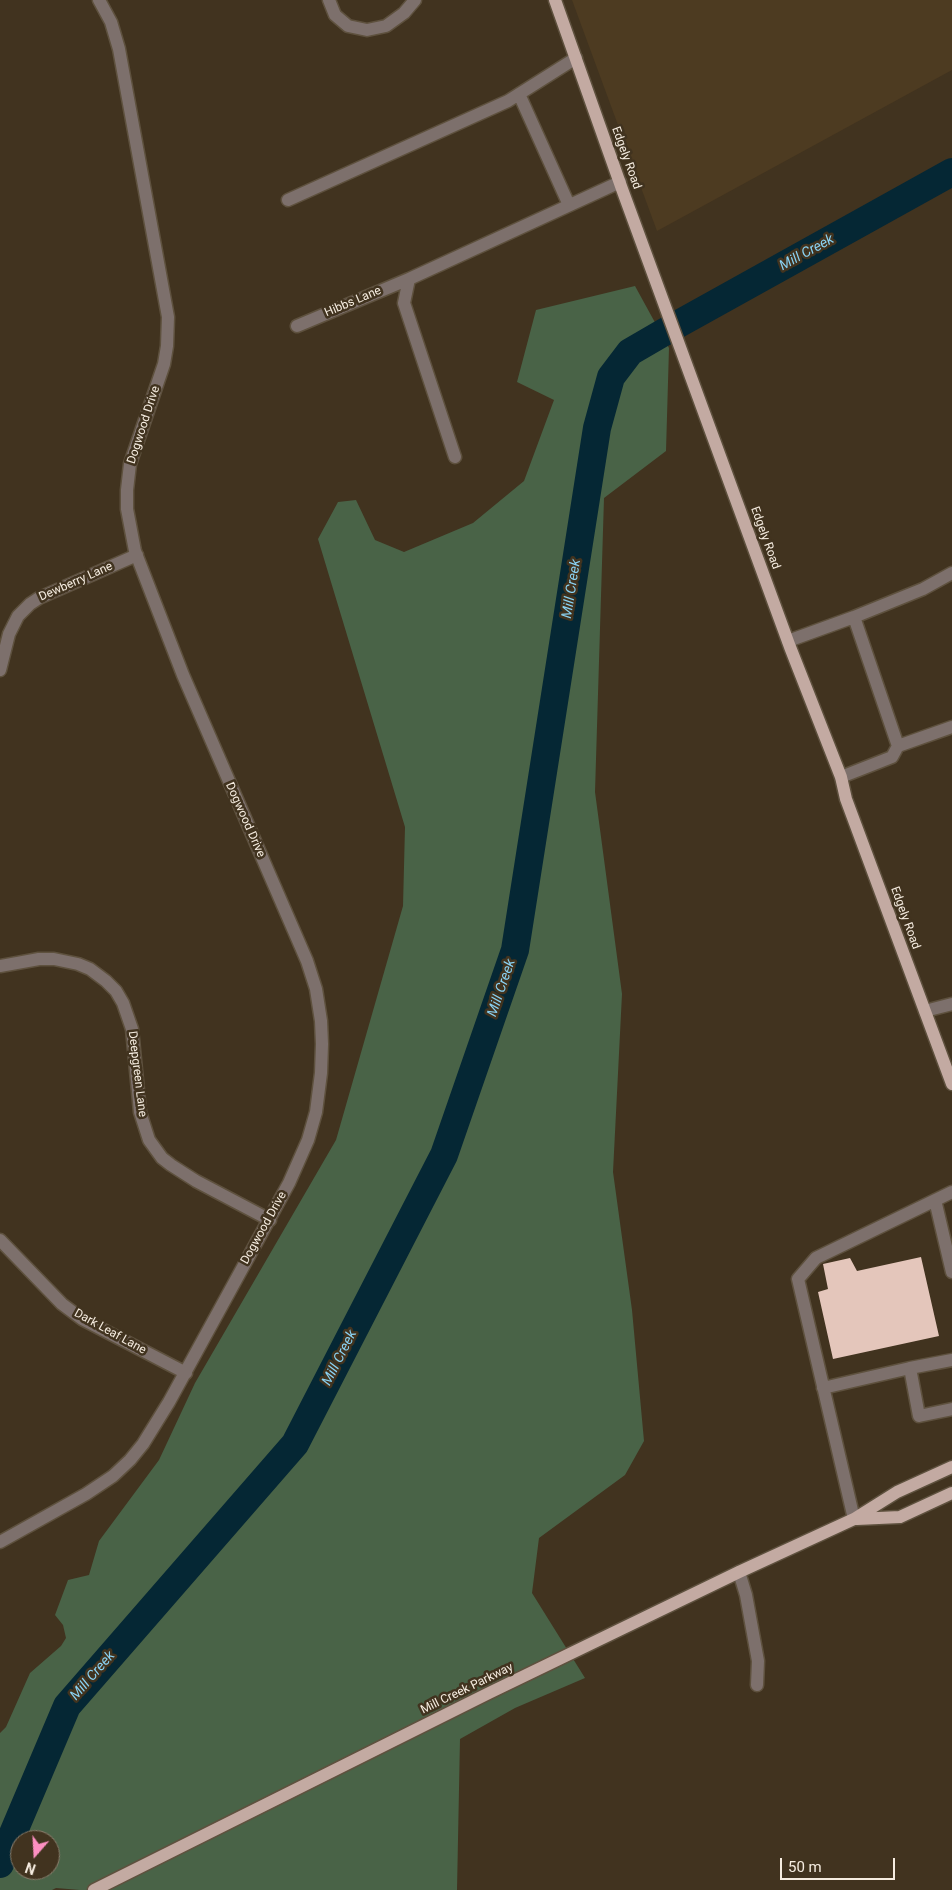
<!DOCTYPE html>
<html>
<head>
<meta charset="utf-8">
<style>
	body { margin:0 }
	#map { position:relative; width:952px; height:1890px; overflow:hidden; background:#41331f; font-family:Roboto,sans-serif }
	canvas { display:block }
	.north { position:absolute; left:10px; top:1830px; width:50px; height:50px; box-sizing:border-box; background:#41331f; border:1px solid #897d6c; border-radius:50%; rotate:199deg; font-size:14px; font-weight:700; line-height:20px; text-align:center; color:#f5ece0 }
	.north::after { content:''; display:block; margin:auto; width:18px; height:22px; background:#fc8fc1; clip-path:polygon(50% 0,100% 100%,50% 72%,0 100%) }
	.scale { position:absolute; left:780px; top:1858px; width:115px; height:22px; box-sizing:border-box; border:2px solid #f5ece0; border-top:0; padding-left:6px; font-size:15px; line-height:18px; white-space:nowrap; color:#f5ece0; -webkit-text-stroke:4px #41331f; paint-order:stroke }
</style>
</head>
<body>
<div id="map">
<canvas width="952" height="1890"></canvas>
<div class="north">N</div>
<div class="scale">50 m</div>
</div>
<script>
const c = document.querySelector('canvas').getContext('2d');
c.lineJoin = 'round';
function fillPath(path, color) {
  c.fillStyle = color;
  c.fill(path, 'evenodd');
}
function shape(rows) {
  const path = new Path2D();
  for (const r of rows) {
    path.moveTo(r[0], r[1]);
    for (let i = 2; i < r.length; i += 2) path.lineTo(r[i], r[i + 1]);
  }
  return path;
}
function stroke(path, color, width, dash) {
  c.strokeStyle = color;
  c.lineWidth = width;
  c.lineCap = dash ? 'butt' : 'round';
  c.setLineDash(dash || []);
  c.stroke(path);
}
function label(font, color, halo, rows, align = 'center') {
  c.font = font + ' Roboto,sans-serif';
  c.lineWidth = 5;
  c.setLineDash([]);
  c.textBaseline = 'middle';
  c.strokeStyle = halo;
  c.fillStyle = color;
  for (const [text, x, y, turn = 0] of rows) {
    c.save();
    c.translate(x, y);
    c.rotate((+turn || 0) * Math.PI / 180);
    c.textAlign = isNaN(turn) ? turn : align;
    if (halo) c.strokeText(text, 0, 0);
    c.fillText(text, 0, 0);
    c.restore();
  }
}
fillPath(shape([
	[572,0,952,0,952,70,657,231]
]), '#4d3b21');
fillPath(shape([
	[635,286,669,348,666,451,604,498,595,792,622,994,613,1172,632,1310,644,1441,625,1475,539,1538,532,1593,585,1678,515,1708,460,1739,457,1890,80,1890,56,1888,52,1890,0,1890,0,1733,6,1727,30,1673,61,1646,66,1638,63,1625,55,1615,68,1580,89,1575,99,1541,159,1460,195,1383,336,1140,403,906,405,827,318,539,338,502,356,500,375,540,404,552,473,523,524,481,554,400,517,382,536,310],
	[20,1840,50,1840,50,1870,20,1870]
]), '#496347');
stroke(shape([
	[0,1864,67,1706,295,1444,444,1155,515,950,597,428,611,377,630,352,673,327,952,172]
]), '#052734', 28);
fillPath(shape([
	[921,1257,939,1336,833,1359,818,1292,828,1289,823,1264,850,1258,857,1271]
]), '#e4c6bb');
const minor = shape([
	[329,0,335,15,348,26,367,30,386,26,404,13,415,0],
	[519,94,569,205],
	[288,200,508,101,576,58],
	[297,326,409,279],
	[455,457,404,303,409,279,620,182],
	[854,617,898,746],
	[788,641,854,617,923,589,952,573],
	[0,670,9,634,18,616,30,604,39,598,137,555],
	[841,777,892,757,898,746,952,727],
	[0,966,39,959,54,959,78,964,90,969,106,981,116,991,123,1003,132,1029,140,1112,149,1140,162,1158,171,1165,196,1181,270,1220],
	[925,1011,952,1004],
	[935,1200,952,1272],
	[0,1240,62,1304,82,1319,186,1373],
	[952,1360,910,1368,919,1416,952,1409],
	[823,1388,910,1368],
	[854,1519,798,1279,816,1258,952,1192],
	[0,1542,86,1494,113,1476,130,1460,143,1444,169,1402,289,1183,308,1140,316,1112,321,1073,322,1044,321,1021,316,989,307,961,183,675,135,551,127,509,127,490,130,464,164,364,167,346,168,317,119,49,111,22,99,0],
	[739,1572,746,1595,758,1661,757,1685]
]);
const major = shape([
	[555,0,622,189,790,647,841,777,846,799,952,1084],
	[857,1519,900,1517,952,1493],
	[94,1890,489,1693,739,1572,854,1519,897,1492,952,1467]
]);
stroke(minor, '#5e513e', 15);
stroke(major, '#5e513e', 15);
stroke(minor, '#7d706c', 12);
stroke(major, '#c3aaa2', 12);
label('12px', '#f5ece0', '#41331f', [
	["Edgely Road",626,158,70],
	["Hibbs Lane",353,302,-23],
	["Dogwood Drive",144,425,-72],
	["Edgely Road",765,538,70],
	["Dewberry Lane",76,582,-24],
	["Dogwood Drive",245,820,66],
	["Edgely Road",905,918,70],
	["Deepgreen Lane",137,1074,83],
	["Dogwood Drive",264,1228,-61],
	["Dark Leaf Lane",110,1332,29],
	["Mill Creek Parkway",467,1689,-26]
]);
label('italic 14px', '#8ad3f4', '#41331f', [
	["Mill Creek",807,253,-29],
	["Mill Creek",572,589,-81],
	["Mill Creek",502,988,-71],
	["Mill Creek",340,1358,-63],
	["Mill Creek",93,1676,-49]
]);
</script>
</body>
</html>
